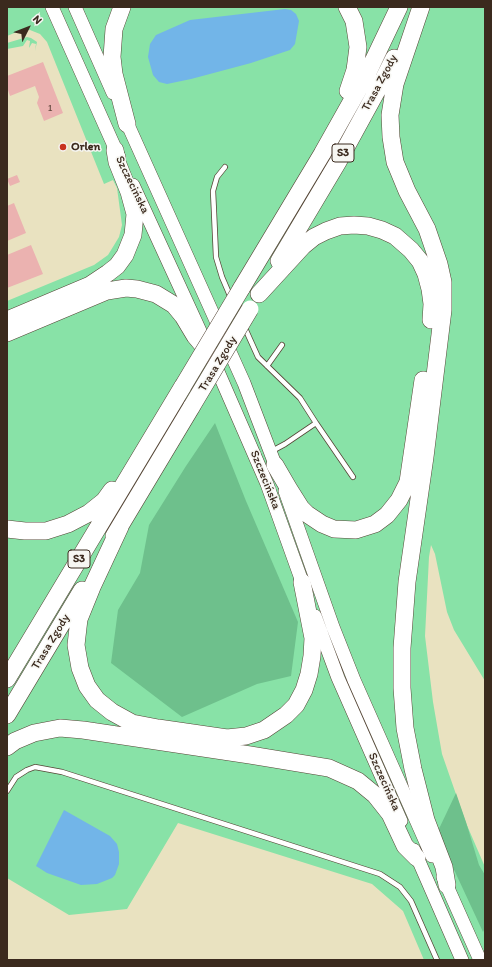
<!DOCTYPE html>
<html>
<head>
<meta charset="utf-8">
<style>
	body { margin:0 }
	#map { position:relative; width:492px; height:967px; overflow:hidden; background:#e9e2c0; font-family:Itim,sans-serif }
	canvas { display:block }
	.frame { position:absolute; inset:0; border:8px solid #3b2a1e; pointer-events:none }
	.north { position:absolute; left:8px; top:8px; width:40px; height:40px; -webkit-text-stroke:3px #f6f6f2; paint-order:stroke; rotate:48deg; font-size:11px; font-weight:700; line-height:16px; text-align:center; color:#3b2a1e }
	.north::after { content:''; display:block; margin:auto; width:14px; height:18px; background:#3b2a1e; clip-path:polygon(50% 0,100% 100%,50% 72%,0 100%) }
</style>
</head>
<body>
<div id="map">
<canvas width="492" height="967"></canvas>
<div class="frame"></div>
<div class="north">N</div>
</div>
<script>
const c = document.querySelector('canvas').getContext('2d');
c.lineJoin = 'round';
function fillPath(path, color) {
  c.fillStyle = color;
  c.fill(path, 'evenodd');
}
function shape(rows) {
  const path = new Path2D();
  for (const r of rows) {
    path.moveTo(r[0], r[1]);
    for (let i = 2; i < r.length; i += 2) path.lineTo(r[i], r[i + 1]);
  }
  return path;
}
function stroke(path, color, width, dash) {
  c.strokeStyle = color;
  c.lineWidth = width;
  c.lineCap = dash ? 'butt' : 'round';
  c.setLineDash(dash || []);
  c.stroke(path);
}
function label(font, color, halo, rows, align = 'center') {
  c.font = font + ' Itim,sans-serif';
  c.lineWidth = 3;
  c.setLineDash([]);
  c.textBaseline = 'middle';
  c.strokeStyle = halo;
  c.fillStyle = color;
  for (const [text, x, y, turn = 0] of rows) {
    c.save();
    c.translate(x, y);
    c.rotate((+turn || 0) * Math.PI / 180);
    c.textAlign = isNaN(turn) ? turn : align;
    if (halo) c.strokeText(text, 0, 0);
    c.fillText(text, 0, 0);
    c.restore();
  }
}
fillPath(shape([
	[7,7,485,7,485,681,454,630,447,612,435,554,431,545,429,557,425,636,433,702,442,754,466,823,485,867,485,960,424,960,403,911,372,884,178,823,127,909,69,915,7,878,7,301,94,265,108,255,119,237,122,225,117,188,113,180,104,184,47,42,40,34,30,30,19,31,7,36],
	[27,37,31,38,37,42,35,51,36,44,32,43,29,48,30,41,27,40,23,46,7,49,7,43]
]), '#88e2a7');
fillPath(shape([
	[215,423,246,501,298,622,291,676,257,684,182,717,111,663,118,610,140,573,149,525,186,466],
	[456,793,466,822,479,865,485,875,485,928,483,932,437,833]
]), '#6ec08c');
fillPath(shape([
	[285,9,291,10,296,14,299,21,295,44,290,50,251,63,191,79,167,84,159,82,153,75,148,57,150,44,156,35,190,20],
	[64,810,110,836,117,844,119,852,119,864,115,875,112,878,97,884,81,885,47,873,36,866]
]), '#72b5e8');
fillPath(shape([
	[43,62,63,113,44,121,37,103,39,97,35,86,10,96,7,87,7,76],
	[17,175,20,182,10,186,7,179],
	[14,203,26,233,7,241,7,206],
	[31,245,43,274,7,288,7,255]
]), '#ebb2b0');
const service = shape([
	[225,167,217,177,213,191,214,212,216,257,222,277,231,298],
	[244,326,258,357,300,398,316,423],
	[267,366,282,345],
	[272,451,285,444,316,423,353,477],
	[7,791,16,777,27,770,35,767,62,772,380,874,400,887,411,901,437,960]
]);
const secondary = shape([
	[52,7,119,157],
	[75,7,113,93],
	[124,116,244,383,278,472],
	[133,185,200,331],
	[213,360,267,484,305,590],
	[285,491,333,627,354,680,432,856],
	[315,616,338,678,401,821],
	[414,850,462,960],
	[443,877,480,960]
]);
const motorway = shape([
	[122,7,114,29,112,57,114,74,127,124],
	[347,7,354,21,358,47,355,70,348,91],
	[421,7,395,84,390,115,391,137,395,162,407,191,427,229,439,264,443,282,443,310,425,457,407,582,402,648,402,688,405,728,413,769,426,820,444,867,447,885],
	[279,261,338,162,384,78,394,58],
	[241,289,322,154,367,74,399,7],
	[259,294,303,246,314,237,326,231,340,226,354,225,368,226,382,230,395,236,411,250,420,261,426,274,430,289,432,304,431,320],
	[7,320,90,285,108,273,117,266,125,255,133,235,135,214,129,192,117,162,115,150],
	[7,333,107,291,126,288,137,289,156,294,174,305,183,316,195,336,210,354],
	[275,465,289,489,301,508,307,514,322,524,334,529,356,530,375,524,387,515,399,500,408,482,423,380],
	[120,527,92,587,79,619,76,645,80,668,87,686,97,700,112,712,132,723,158,728,227,738,246,736,264,730,286,715,296,705,304,690,309,674,312,656,313,638,302,582],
	[7,529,25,531,46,531,68,524,89,513,104,501,112,490],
	[114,536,192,406],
	[7,679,183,386],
	[7,715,82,590],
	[7,747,15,741,34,733,60,728,83,730,250,755,329,768,358,781,375,795,390,814,405,846,417,858]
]);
stroke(service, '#554636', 6);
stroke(secondary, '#554636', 14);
stroke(motorway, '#554636', 18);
stroke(service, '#fff', 4.5);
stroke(secondary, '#fff', 13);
stroke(motorway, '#fff', 17);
const motorwayBridge = shape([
	[183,386,241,289],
	[192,406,250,309]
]);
stroke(motorwayBridge, '#554636', 18, []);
stroke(motorwayBridge, '#fff', 17);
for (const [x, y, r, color] of [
	[63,147,4,"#c8321e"]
]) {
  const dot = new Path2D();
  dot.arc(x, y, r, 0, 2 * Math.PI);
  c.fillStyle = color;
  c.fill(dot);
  stroke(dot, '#f6f6f2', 1.5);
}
label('10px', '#674c42', null, [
	["1",50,108]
]);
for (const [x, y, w] of [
	[343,153,22],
	[79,559,22]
]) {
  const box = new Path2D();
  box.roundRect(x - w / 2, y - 9, w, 18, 3);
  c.fillStyle = '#f6f6f2';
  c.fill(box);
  stroke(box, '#3b2a1e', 1);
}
label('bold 11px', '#3b2a1e', null, [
	["S3",343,153],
	["S3",79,559]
]);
label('12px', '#3b2a1e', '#f6f6f2', [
	["Trasa Zgody",380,83,-62],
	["Szczecińska",132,185,64],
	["Trasa Zgody",218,364,-59],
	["Szczecińska",265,480,68],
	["Trasa Zgody",51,642,-59],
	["Szczecińska",384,782,66]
]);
label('bold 12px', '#3b2a1e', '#f6f6f2', [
	["Orlen",71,147]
], 'left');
</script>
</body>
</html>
